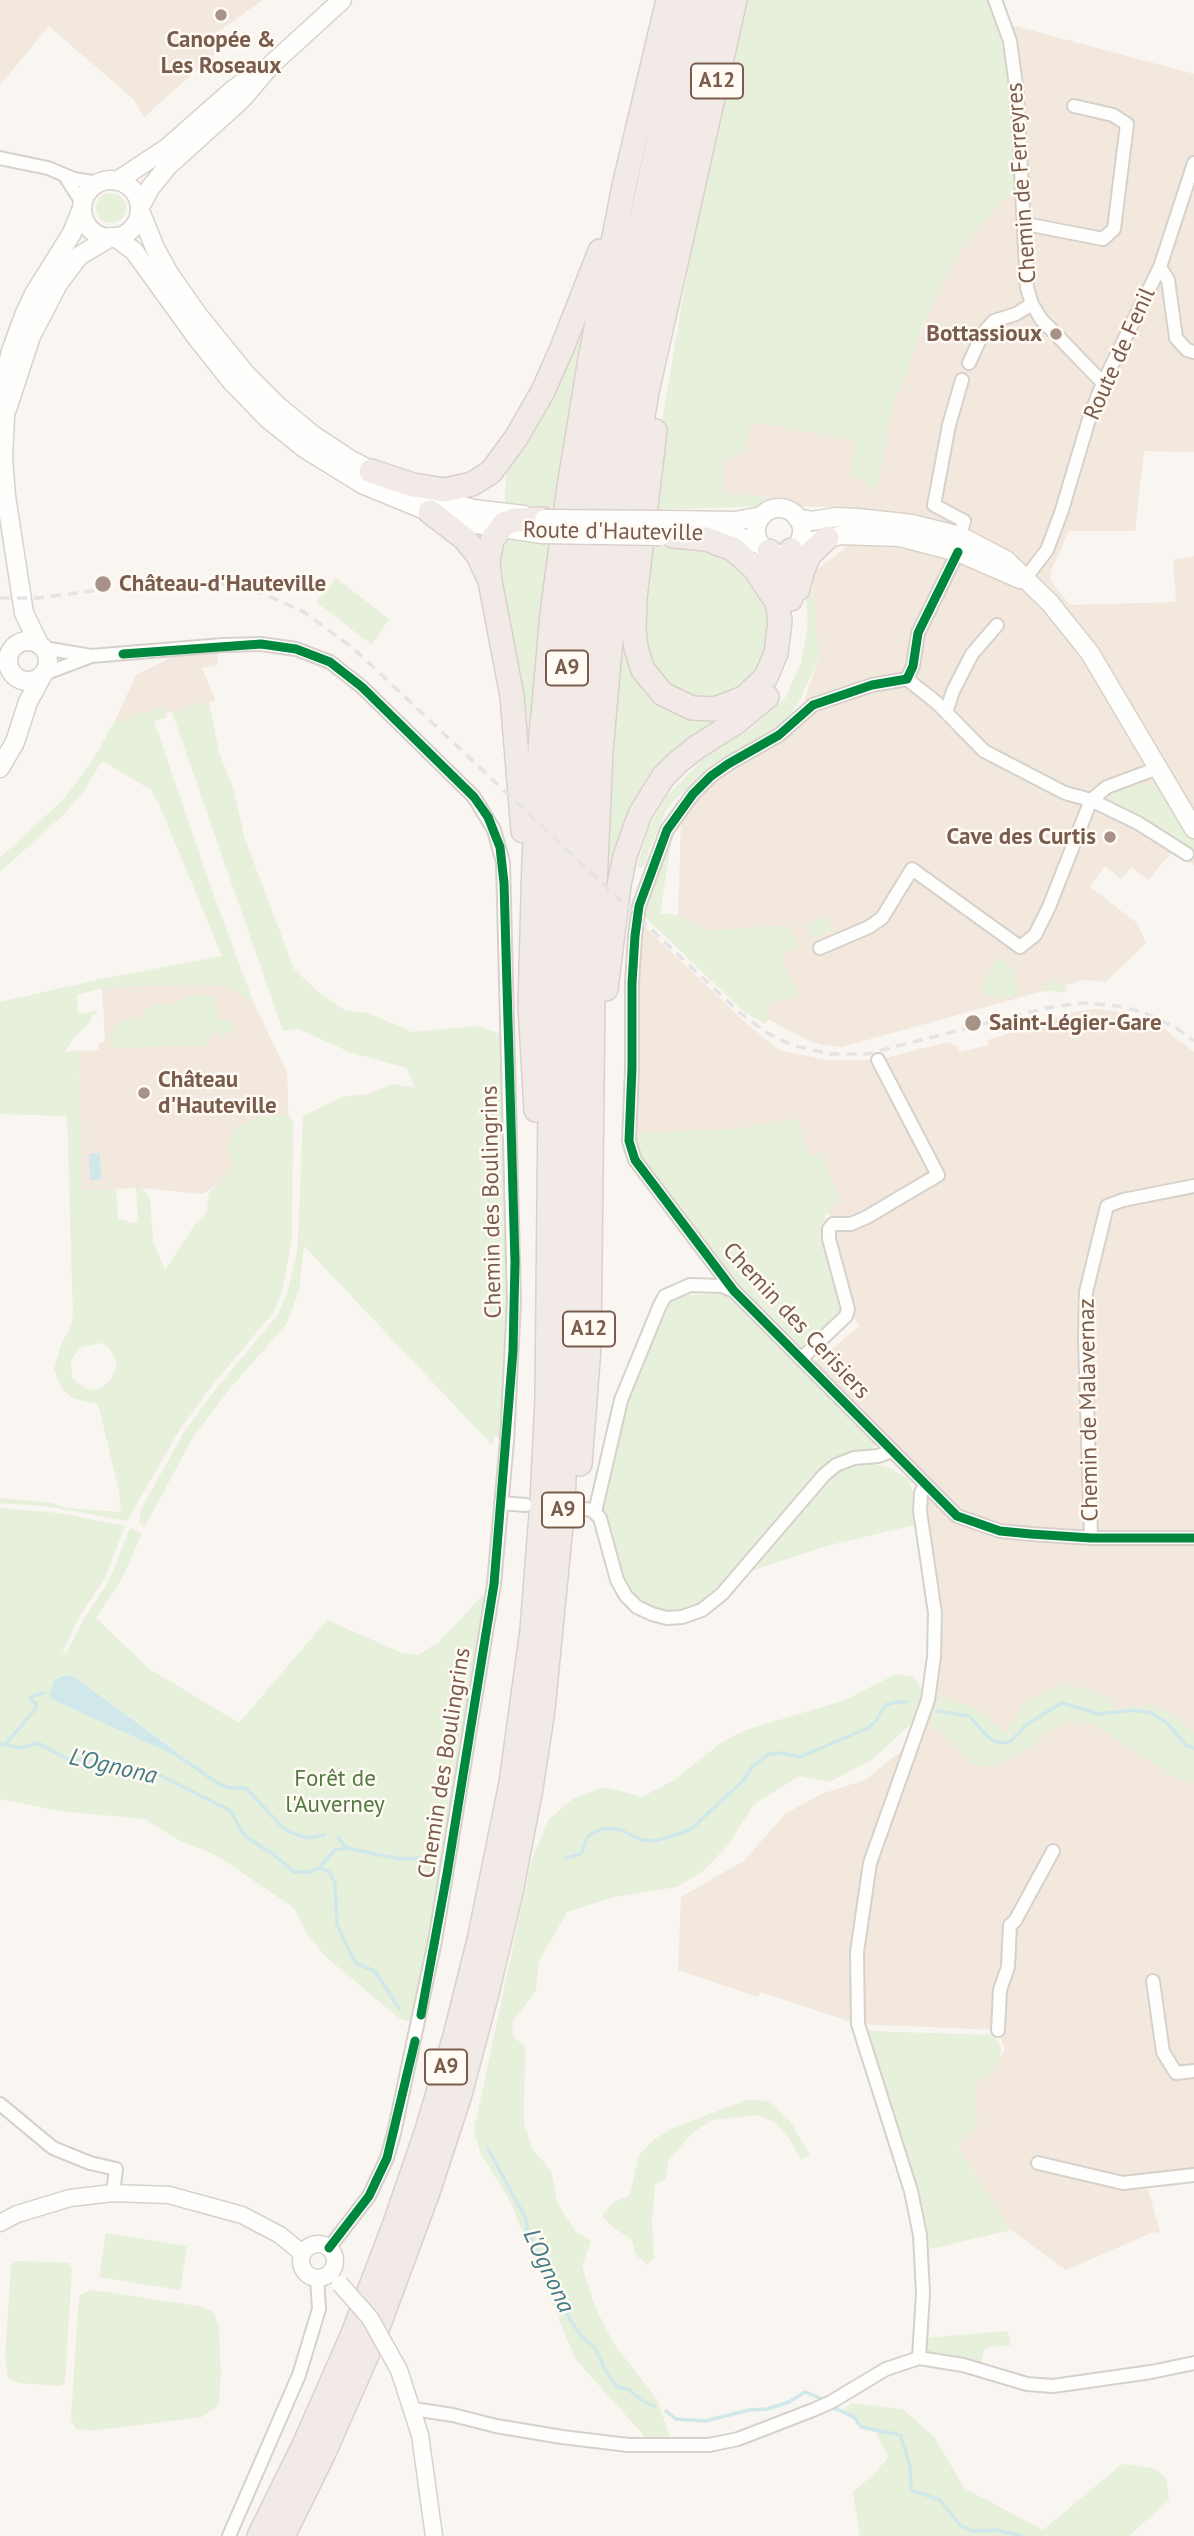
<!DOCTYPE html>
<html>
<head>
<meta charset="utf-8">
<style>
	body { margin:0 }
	canvas { display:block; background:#f9f5f0 }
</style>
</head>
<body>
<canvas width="1194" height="2536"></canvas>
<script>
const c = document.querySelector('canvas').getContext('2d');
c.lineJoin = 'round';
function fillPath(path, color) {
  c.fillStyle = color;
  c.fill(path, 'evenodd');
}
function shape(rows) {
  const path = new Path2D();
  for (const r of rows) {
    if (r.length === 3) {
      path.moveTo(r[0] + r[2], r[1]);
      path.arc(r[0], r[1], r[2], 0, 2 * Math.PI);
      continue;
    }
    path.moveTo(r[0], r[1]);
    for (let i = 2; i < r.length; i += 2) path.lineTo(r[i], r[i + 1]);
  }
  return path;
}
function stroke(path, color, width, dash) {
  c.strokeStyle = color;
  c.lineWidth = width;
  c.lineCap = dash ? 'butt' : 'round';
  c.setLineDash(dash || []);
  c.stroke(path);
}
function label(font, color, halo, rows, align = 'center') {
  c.font = font + ' "PT Sans",sans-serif';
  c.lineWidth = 5;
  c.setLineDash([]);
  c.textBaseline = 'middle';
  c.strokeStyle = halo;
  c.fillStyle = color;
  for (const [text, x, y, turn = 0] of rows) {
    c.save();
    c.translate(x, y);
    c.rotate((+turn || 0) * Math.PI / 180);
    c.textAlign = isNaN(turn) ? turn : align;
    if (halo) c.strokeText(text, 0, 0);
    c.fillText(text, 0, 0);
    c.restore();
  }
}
fillPath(shape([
	[0,0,263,0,209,38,216,53,144,117,133,99,49,26,0,85],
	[1004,23,1194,74,1194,452,1144,451,1135,531,1069,531,1051,571,1051,581,1070,605,1176,602,1173,560,1194,556,1194,865,1172,852,1148,880,1132,867,1121,879,1105,866,1090,887,1137,923,1146,943,1106,982,1083,980,842,1047,821,1045,805,1039,768,1019,768,1005,788,925,708,931,678,915,681,820,698,797,734,768,780,742,818,708,836,704,830,691,807,702,805,698,819,658,812,578,814,572,849,545,847,514,849,507,769,506,767,497,723,493,723,460,752,422,855,440,852,474,877,490,895,392,942,284,957,255,972,234,1011,192],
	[217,652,218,665,202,668,216,701,166,713,164,706,114,723,136,675,172,657],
	[645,927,746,1023,779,1050,827,1060,878,1060,948,1042,957,1046,960,1052,989,1045,988,1040,1073,1012,1094,1009,1115,1011,1164,1029,1194,1052,1194,2175,1146,2182,1160,2232,1151,2233,1066,2270,1011,2230,957,2145,978,2125,974,2086,1005,2051,998,2030,858,2024,760,1992,758,1997,678,1970,681,1897,745,1860,785,1814,821,1794,865,1780,900,1752,909,1751,934,1657,920,1511,925,1485,808,1367,860,1326,848,1309,829,1239,833,1224,796,1124,736,1136,629,1141,635,936],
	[203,984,203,986,224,986,235,989,254,1004,287,1072,289,1133,203,1194,141,1188,82,1190,79,1051,98,1050,99,1043,105,1042,102,988]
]), '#f2e8de');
fillPath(shape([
	[746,0,995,0,1004,23,1023,183,1012,191,972,234,957,255,942,284,920,333,900,392,895,393,877,491,852,474,855,440,752,422,743,452,723,460,723,493,768,497,769,506,652,510,664,409,698,209],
	[111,208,15],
	[593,294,559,508,506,504,505,493,507,472],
	[499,539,554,544,530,804,494,574],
	[694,545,738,565,764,597,772,620,767,660,738,694,695,701,657,677,642,644,648,546],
	[336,578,389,619,372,645,316,602],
	[807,585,813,592,819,658,798,704,780,726,729,754,693,782,668,807,650,847,646,863,642,868,637,866,649,828,667,796,712,750,751,729,785,698,801,663,808,624,805,592],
	[624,590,652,690,736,708,667,766,603,936,603,871],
	[209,702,219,752,233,788,245,839,294,969,318,992,346,1011,368,1013,412,1032,479,1026,501,1034,508,1300,500,1438,494,1436,492,1445,304,1246,299,1290,287,1323,227,1392,193,1437,144,1528,139,1521,141,1510,184,1432,219,1385,277,1316,287,1294,296,1257,298,1239,303,1116,342,1097,369,1094,392,1084,415,1088,407,1068,349,1052,299,1029,283,1031,172,712],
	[164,706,167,717,154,721,210,885,254,1004,235,989,224,986,203,986,202,984,102,988,77,995,78,1014,99,1010,91,1018,92,1020,75,1036,64,1052,79,1051,82,1190,116,1189,118,1220,125,1220,128,1223,138,1222,136,1188,141,1188,150,1197,153,1241,165,1270,196,1223,206,1213,209,1193,232,1169,229,1147,235,1128,257,1118,277,1115,290,1117,293,1121,292,1238,282,1292,273,1313,215,1382,180,1429,127,1521,45,1506,0,1503,0,1498,52,1503,66,1508,121,1512,119,1491,98,1404,72,1398,63,1390,54,1370,61,1345,71,1325,73,1314,67,1116,0,1114,0,1002,101,979,222,956,159,804,151,790,102,761,84,791,64,814,0,872,0,858,65,798,90,764,114,723],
	[100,1343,108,1346,112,1352,116,1362,115,1371,111,1380,102,1387,92,1390,86,1389,72,1378,71,1360,81,1347],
	[1140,783,1158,786,1194,842,1194,854,1140,819,1108,804,1109,798,1107,796],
	[672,838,660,913,678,915,708,931,788,925,797,945,781,957,798,995,768,1005,768,1019,766,1024,745,1013,643,915],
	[823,915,834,930,814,939,807,927],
	[998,958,1008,963,1014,969,1018,987,1017,994,999,1000,993,994,985,995,981,984],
	[1056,980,1066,986,1067,991,1054,993,1053,990,1045,992,1043,987],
	[208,994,214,999,219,1019,232,1022,235,1026,234,1031,223,1036,212,1033,208,1045,115,1048,110,1033,119,1022,129,1019,140,1019,149,1006,153,1005,174,1004,183,998],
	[797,1118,810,1157,820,1152,840,1200,825,1215,824,1238,843,1303,842,1314,806,1348,800,1350,736,1286,642,1161,637,1147,637,1133,735,1129],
	[731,1294,874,1441,875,1446,870,1449,843,1455,822,1468,716,1594,703,1604,686,1610,658,1611,626,1596,600,1518,625,1404,666,1301,677,1295],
	[873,1463,890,1468,908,1479,914,1494,919,1524,830,1545,750,1571,831,1474,846,1467],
	[0,1508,58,1513,125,1526,105,1578,79,1617,62,1654,67,1652,83,1620,109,1581,130,1528,142,1533,122,1578,96,1618,148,1668,239,1723,327,1620,402,1653,418,1655,440,1641,482,1596,486,1598,417,2023,400,2019,327,1958,308,1935,294,1908,216,1855,179,1840,145,1819,60,1811,0,1799],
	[65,1675,73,1676,176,1750,175,1755,51,1699,49,1696,54,1680],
	[896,1674,914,1677,928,1700,916,1719,873,1759,830,1782,800,1776,754,1804,728,1845,702,1872,677,1887,614,1897,567,1912,539,1961,536,1990,512,2022,513,2037,525,2046,524,2123,532,2148,551,2171,558,2204,575,2231,591,2241,582,2266,595,2307,614,2344,658,2401,670,2439,649,2446,641,2432,576,2360,508,2197,480,2152,474,2130,531,1862,549,1819,573,1799,604,1787,642,1797,676,1779,722,1742,746,1730,845,1700],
	[1062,1684,1083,1688,1107,1697,1116,1710,1149,1705,1167,1712,1184,1724,1194,1733,1194,1783,1175,1777,1093,1724,1072,1722,1054,1727,1031,1747,998,1765,976,1766,932,1725,929,1710,940,1696,975,1707,1006,1733,1024,1703],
	[867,2031,992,2035,996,2039,1001,2048,999,2063,974,2086,978,2125,957,2146,1011,2230,926,2250,865,2038],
	[747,2100,768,2101,790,2121,810,2155,801,2160,791,2141,776,2123,758,2115,712,2120,692,2133,669,2160,665,2180,655,2184,652,2221,654,2258,647,2265,636,2255,632,2240,611,2226,602,2216,611,2204,630,2195,639,2155,653,2140,675,2127],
	[106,2233,187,2246,180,2290,99,2277],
	[16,2261,69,2263,72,2268,65,2382,61,2386,19,2383,8,2377,5,2359,11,2265],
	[91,2290,198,2306,213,2312,219,2326,221,2374,219,2403,216,2408,202,2417,89,2431,75,2428,71,2418,78,2309,80,2295],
	[1008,2331,1011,2345,990,2347,984,2350,981,2364,978,2366,930,2355,925,2346,925,2338],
	[852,2403,903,2409,935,2438,964,2488,1043,2530,1122,2464,1153,2468,1166,2478,1169,2500,1129,2536,860,2536,853,2492,875,2473,888,2457,876,2433,839,2411]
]), '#e7f0db');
fillPath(shape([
	[100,1153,101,1180,90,1180,89,1154],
	[65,1675,73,1676,176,1751,174,1755,51,1699,49,1696,54,1680]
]), '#d0e8ea');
stroke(shape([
	[938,1711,969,1716,987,1736,996,1742,1004,1743,1011,1741,1027,1724,1062,1703,1099,1714,1135,1710,1151,1713,1166,1722,1186,1745,1194,1748],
	[0,1744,21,1748,38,1743,68,1759,91,1760,152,1771,231,1811,241,1831,248,1838,273,1854,294,1872,309,1872,319,1868,329,1872,335,1883,337,1924,353,1959,357,1964,375,1971,399,2008],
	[5,1745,36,1708,36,1704,31,1699,32,1696,43,1693],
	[172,1752,221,1785,230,1788,246,1788,284,1829,292,1833,308,1838,324,1835],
	[338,1838,347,1848],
	[566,1858,581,1854,588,1836,601,1829,618,1829,642,1840,655,1841,690,1830,744,1780,752,1767,769,1754,782,1753,800,1757,868,1728,876,1721,885,1705,896,1702,907,1702],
	[319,1868,335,1850,347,1848,400,1859,427,1858],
	[488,2149,526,2219,527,2230,563,2296,569,2318,582,2337,595,2348,605,2370,617,2387,628,2389,643,2401,654,2406],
	[834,2408,854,2417,861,2427,900,2435,910,2465,911,2490,940,2500,961,2526,973,2531,997,2530,1021,2536],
	[666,2411,676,2419,705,2421,749,2410,767,2409,789,2402,805,2392,820,2398]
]), '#d0e8ea', 3.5);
const minor = shape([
	[995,0,1010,41,1017,93,1027,288,1032,304,1041,319,1103,383],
	[0,158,48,168,74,179,98,183],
	[65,176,83,204],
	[1026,224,1103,239,1114,229,1127,124,1113,115,1074,106],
	[1160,267,1168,280,1176,338,1187,350,1194,352],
	[969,363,983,333,994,321,1016,314,1032,304],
	[960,536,964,521,934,505,949,425,962,380],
	[958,552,918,633,913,666,907,679,872,685,813,705,779,735,728,764,711,776,693,794,667,830,639,906,635,936,632,983,632,1068,629,1141,635,1160,734,1291,957,1516,1000,1531,1031,1534,1091,1538,1194,1538],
	[1024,580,1047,550,1061,513,1090,416,1103,383,1160,267,1194,163],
	[44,648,91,656,223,645,261,644,296,649,330,662,362,687,474,797,494,830,503,862,514,1301,507,1441,494,1584,435,1941,394,2133,387,2158,369,2196,329,2248],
	[44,674,89,657],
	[907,679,937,703,984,751,1065,793,1091,800,1138,823,1187,854],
	[946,712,953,691,972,654,997,625],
	[820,948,869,927,882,918,912,869,1020,947,1035,935,1049,907,1091,800,1107,787,1158,768],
	[801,1359,846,1316,848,1309,829,1239,829,1229,833,1224,851,1224,867,1217,938,1175,878,1060],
	[501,1503,526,1505],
	[584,1509,592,1510,600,1518,617,1580,626,1596,637,1607,652,1614,667,1618,682,1617,702,1610,722,1594,824,1475,836,1465,854,1458,878,1456,892,1451],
	[595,1512,621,1400,660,1305,665,1296,690,1285,722,1286,734,1291],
	[1091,1538,1085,1339,1086,1292,1107,1206,1123,1200,1194,1186],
	[1153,1981,1163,2052,1176,2073,1194,2071],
	[998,2030,1000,1990,1008,1967,1010,1925,1015,1921,1053,1851],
	[0,2104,53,2148,90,2163,116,2169,113,2193],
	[1038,2163,1123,2183,1194,2175],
	[919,2358,923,2293,920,2235,911,2191,858,2024,857,1952,870,1863,928,1700,934,1657,935,1613,920,1511,921,1493,925,1485],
	[413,2409,453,2415,496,2426,562,2437,628,2445,709,2445,738,2439,813,2410,831,2402,886,2369,919,2358,963,2365,1027,2384,1053,2386,1151,2372,1194,2363],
	[229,2536,299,2375,319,2309,317,2278]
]);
const tertiary = shape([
	[0,2223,17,2214,70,2198,113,2193,169,2195,242,2215,280,2235,302,2253],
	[318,2261,17],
	[399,2370,420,2435,434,2536]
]);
const secondary = shape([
	[111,209,29],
	[117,181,167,148,234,89,257,73],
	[140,207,150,188,168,166,242,99,272,64,342,0],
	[140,211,155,248,170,275,198,315,245,373,278,406,313,435,351,460,383,477],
	[115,237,134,251,197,338,231,381,267,418,304,448,364,485,430,512,476,524,542,534],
	[7,409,31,336,58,284,79,256,111,237],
	[421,494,473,509,524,515],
	[779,531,23],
	[797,518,812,521,836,517,858,518,912,524,960,536,1006,560,1050,603,1090,653,1194,829],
	[663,520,735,521,762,516],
	[703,532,737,536,761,545],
	[798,544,842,535,900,537,958,552,1020,579],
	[28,661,20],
	[39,644,24,613,6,496,3,458,5,416,3,384,11,351,25,313,34,294,72,233,82,208],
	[0,768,15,742,28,702,42,676]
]);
const motorway = shape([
	[655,431,635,598,634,630,636,648,643,670,663,694,692,708,715,709,744,698,766,677,776,653,780,621,769,551],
	[371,471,413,485,445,490,472,484,491,472,516,438,543,391,562,348,600,251],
	[430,512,465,539,478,555,487,575],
	[673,536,706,539,733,549,755,569,772,595],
	[791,550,789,571,791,599],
	[798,589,802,572,809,555,827,538],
	[523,831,512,696,490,581,488,561,492,540,504,524,515,520,544,519],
	[606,989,619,885,625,856,640,814,663,777,678,762,697,747,738,721,767,697],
	[536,1110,530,1005,534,861,540,748,552,614,569,486,590,359,624,186,668,0],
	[580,1464,589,1347,594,907,601,752,610,650,630,493,647,392,735,0],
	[259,2536,304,2445,352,2336,395,2223,426,2133,455,2036,479,1940,511,1783,532,1630,542,1502,547,1399,552,906,557,802,569,645,589,490,615,336,690,0],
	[283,2536,323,2455,371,2346,428,2192,459,2098,487,1993,511,1892,531,1788,543,1709,563,1505,569,1347,574,884,578,795,590,648,610,492,636,339,712,0]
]);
stroke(minor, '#d7d1cb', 16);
stroke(tertiary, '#d7d1cb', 19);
stroke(secondary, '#d9d2cb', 21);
stroke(motorway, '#dad1cc', 26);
stroke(minor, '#fefefd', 12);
stroke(tertiary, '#fefefd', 16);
stroke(secondary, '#fefefd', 18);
stroke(motorway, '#f2eae7', 23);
stroke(shape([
	[0,598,38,598,146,584,197,581,234,585,257,591,304,612,354,649,739,1012,765,1032,792,1045,830,1054,867,1054,1045,1008,1082,1003,1118,1006,1142,1012,1175,1027,1194,1041]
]), '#e6e3e7', 3.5, [10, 7]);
const tertiaryBridge = shape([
	[340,2284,370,2318,399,2370]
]);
const secondaryBridge = shape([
	[544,519,663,520],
	[542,534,661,536]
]);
stroke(tertiaryBridge, '#d7d1cb', 19, []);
stroke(secondaryBridge, '#d9d2cb', 21, []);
stroke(tertiaryBridge, '#fefefd', 16);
stroke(secondaryBridge, '#fefefd', 18);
stroke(shape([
	[958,552,918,633,913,666,907,679,872,685,813,705,779,735,728,764,711,776,693,794,667,830,639,906,635,936,632,983,632,1068,629,1141,635,1160,734,1291,957,1516,1000,1531,1031,1534,1091,1538,1194,1538],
	[123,654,261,644,296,649,330,662,362,687,474,797,488,817,500,847,504,883,515,1262,513,1351,494,1584,447,1874,421,2015],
	[329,2248,369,2196,387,2158,415,2041]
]), '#00873e', 9);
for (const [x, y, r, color] of [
	[221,15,7,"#a69286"],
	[1056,334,7,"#a69286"],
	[103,584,9,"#a69286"],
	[1110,837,7,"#a69286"],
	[973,1023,9,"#a69286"],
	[144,1093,7,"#a69286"]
]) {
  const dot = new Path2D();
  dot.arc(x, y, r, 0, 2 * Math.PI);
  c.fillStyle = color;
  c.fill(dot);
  stroke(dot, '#fffaf3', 2.5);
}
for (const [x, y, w] of [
	[717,81,52],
	[567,668,42],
	[589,1329,52],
	[563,1510,42],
	[446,2067,42]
]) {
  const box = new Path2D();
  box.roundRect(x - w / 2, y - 17.5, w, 35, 5);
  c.fillStyle = '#fffaf3';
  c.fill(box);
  stroke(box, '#7a5c4d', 2);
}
label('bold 21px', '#7a5c4d', null, [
	["A12",717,81],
	["A9",567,668],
	["A12",589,1329],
	["A9",563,1510],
	["A9",446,2067]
]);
label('bold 23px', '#7a5c4d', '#fffaf3', [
	["Canopée &",221,40,"center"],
	["Les Roseaux",221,66,"center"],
	["Bottassioux",1042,334,"right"],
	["Château-d'Hauteville",119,584],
	["Cave des Curtis",1096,837,"right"],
	["Saint-Légier-Gare",989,1023],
	["Château",158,1080],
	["d'Hauteville",158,1106]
], 'left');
label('23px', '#7a5c4d', '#fffaf3', [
	["Chemin de Ferreyres",1022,183,-94],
	["Route de Fenil",1120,354,-66],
	["Route d'Hauteville",613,532,1],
	["Chemin des Boulingrins",492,1202,-91],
	["Chemin des Cerisiers",796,1321,47],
	["Chemin de Malavernaz",1089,1410,-91],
	["Chemin des Boulingrins",445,1763,-81]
]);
label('23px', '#537a41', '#fffaf3', [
	["Forêt de",335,1779],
	["l'Auverney",335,1805]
]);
label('italic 24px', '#437c86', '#fffaf3', [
	["L'Ognona",113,1767,13],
	["L'Ognona",548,2271,65]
]);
</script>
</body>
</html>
